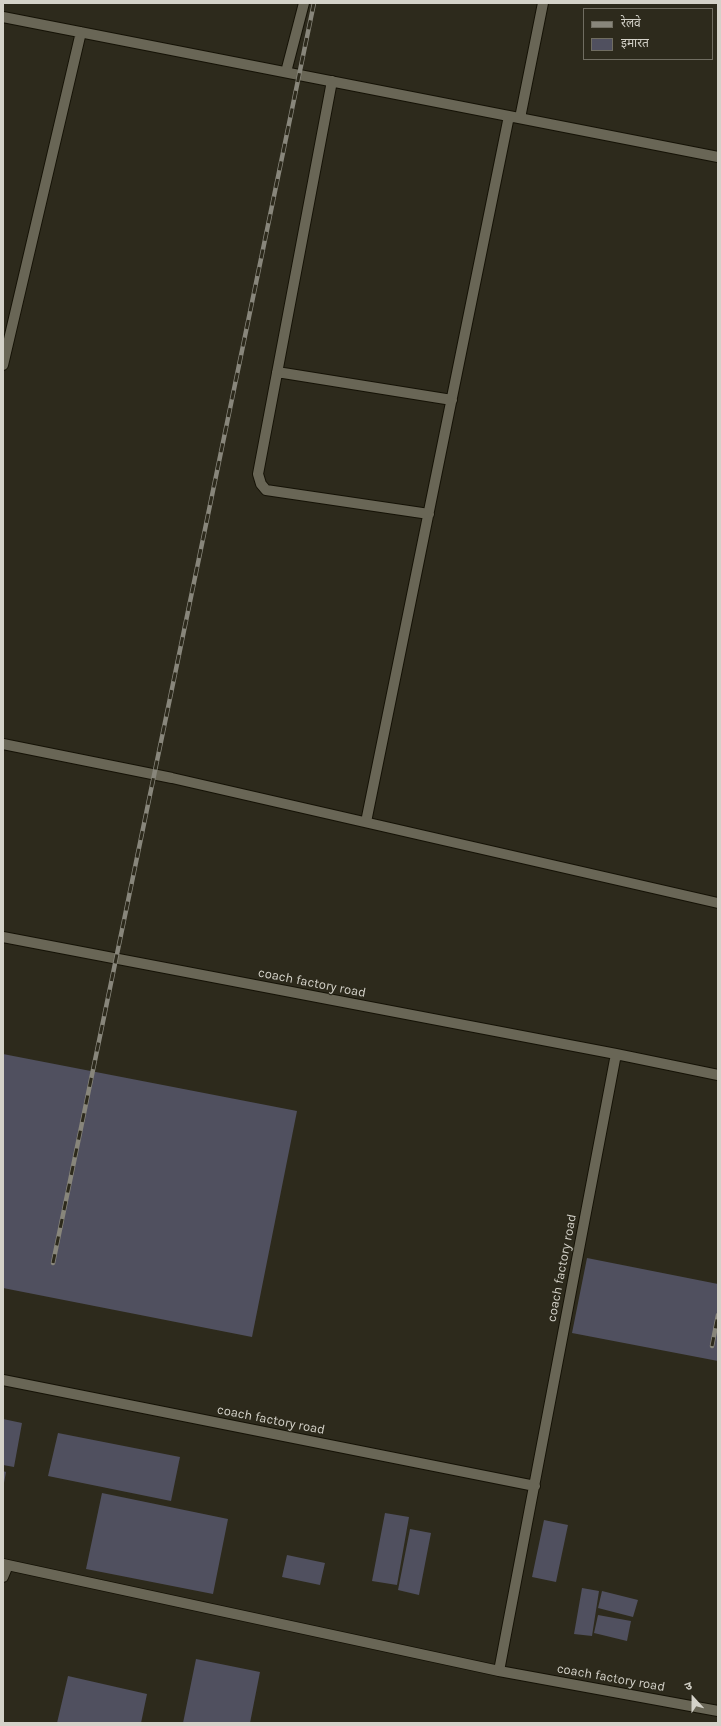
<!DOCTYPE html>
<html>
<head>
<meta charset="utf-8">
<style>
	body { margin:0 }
	#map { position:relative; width:721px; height:1726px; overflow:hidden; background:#2d2a1c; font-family:Karla,"Noto Sans Devanagari",sans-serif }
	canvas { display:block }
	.frame { position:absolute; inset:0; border:4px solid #d4d2c9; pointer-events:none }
	.legend { position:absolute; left:583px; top:8px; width:130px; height:52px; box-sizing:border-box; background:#2d2a1c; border:1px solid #706d61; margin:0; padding:5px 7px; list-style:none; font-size:12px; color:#d4d2c9 }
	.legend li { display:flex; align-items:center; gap:8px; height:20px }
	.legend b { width:20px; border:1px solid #706d61 }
	.north { position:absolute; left:673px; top:1678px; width:40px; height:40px; -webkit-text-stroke:3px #2d2a1c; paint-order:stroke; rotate:339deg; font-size:11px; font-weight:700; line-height:16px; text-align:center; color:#d4d2c9 }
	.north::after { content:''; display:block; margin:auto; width:14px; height:18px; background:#d4d2c9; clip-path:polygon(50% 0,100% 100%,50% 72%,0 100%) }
</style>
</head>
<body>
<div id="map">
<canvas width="721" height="1726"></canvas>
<div class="frame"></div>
<ul class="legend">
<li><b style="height:5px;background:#88867b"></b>रेलवे</li>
<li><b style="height:11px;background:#50505f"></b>इमारत</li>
</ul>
<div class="north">उ</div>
</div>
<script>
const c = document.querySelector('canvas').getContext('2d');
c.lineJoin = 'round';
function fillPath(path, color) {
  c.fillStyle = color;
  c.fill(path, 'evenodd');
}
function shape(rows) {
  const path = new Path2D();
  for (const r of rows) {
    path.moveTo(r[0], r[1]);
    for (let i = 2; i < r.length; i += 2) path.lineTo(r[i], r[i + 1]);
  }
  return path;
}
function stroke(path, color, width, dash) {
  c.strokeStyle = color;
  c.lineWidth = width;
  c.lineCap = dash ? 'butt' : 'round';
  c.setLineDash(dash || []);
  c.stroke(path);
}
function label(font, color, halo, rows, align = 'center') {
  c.font = font + ' Karla,sans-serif';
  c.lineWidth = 3;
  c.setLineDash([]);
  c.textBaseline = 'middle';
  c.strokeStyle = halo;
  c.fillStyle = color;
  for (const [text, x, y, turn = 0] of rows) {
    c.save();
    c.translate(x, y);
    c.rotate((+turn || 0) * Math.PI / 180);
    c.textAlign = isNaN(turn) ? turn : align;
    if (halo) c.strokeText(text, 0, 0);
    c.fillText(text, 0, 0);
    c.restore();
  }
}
fillPath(shape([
	[3,1054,297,1111,252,1337,3,1288],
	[587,1258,718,1284,718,1361,572,1333],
	[3,1419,22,1423,14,1467,3,1465],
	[58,1433,180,1457,171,1501,48,1476],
	[3,1471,6,1472,4,1483,3,1483],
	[102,1493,228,1519,213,1594,86,1569],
	[385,1513,409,1517,397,1585,372,1581],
	[544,1520,568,1525,556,1582,532,1577],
	[410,1529,431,1533,419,1595,398,1590],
	[287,1555,325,1563,320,1585,282,1577],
	[582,1588,599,1591,592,1636,574,1634],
	[602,1591,638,1600,633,1617,598,1608],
	[598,1615,631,1621,627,1641,594,1633],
	[196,1659,260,1672,250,1723,183,1723],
	[68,1676,147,1694,141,1723,57,1723]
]), '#50505f');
const service = shape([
	[3,17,718,157],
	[286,72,304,3],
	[332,81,258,474,261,484,266,490,429,514],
	[520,118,543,3],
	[3,365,81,32],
	[277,372,452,400],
	[3,744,172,778,718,903],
	[366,822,509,116],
	[3,937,616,1054,718,1075],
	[3,1380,535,1486],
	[3,1564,499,1671,718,1711],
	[3,1577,8,1565],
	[499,1671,616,1054]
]);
stroke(service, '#151206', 12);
stroke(service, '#696656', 10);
const rail = shape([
	[53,1263,314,3],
	[712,1346,718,1315]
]);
stroke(rail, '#88867b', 4.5);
stroke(rail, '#2d2a1c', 3, [9]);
label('13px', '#d4d2c9', '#2d2a1c', [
	["coach factory road",312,983,11],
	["coach factory road",562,1268,-79],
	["coach factory road",271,1420,11],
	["coach factory road",611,1678,10]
]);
</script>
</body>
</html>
